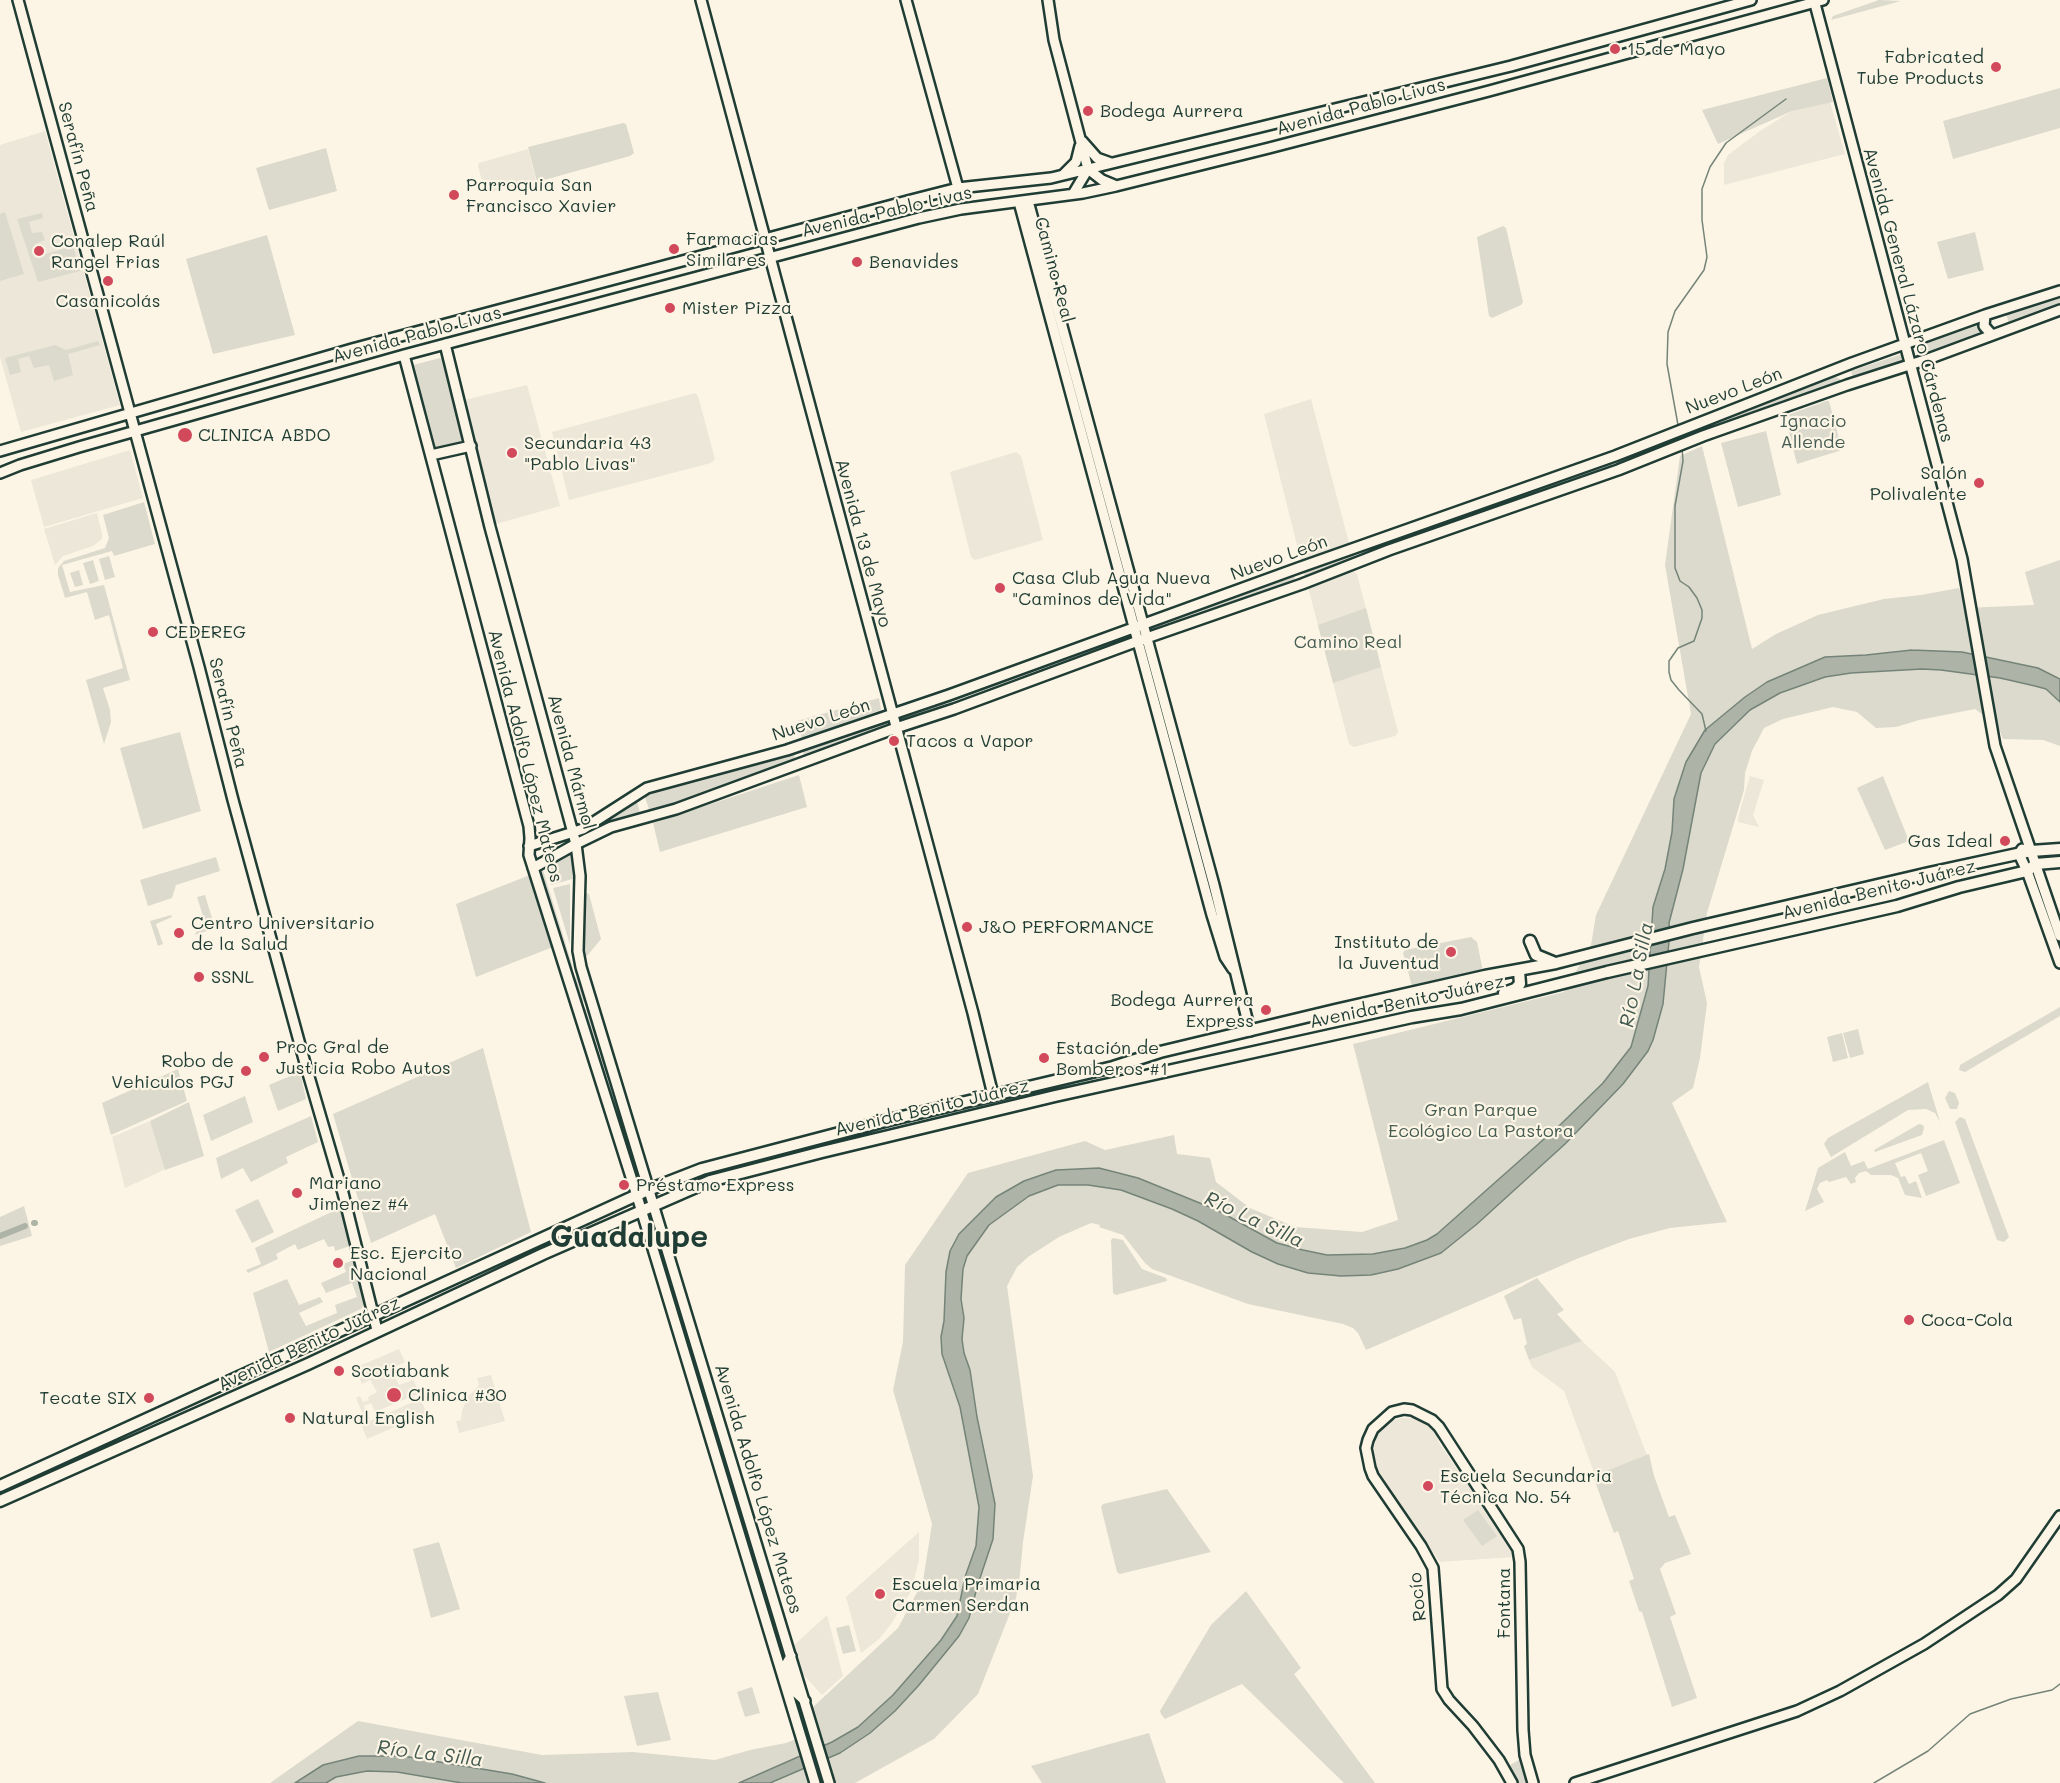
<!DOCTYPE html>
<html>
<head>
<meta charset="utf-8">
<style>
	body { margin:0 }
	canvas { display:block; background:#fcf5e5 }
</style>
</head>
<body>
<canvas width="2060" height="1783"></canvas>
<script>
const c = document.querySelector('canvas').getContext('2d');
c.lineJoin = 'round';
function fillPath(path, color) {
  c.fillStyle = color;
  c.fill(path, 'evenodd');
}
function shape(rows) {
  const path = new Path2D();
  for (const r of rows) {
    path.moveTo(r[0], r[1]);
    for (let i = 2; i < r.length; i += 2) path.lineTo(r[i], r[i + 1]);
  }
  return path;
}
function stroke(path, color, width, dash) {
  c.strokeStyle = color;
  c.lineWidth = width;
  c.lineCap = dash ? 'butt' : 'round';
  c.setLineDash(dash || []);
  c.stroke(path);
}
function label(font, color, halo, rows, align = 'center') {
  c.font = font + ' Mali,sans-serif';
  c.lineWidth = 4.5;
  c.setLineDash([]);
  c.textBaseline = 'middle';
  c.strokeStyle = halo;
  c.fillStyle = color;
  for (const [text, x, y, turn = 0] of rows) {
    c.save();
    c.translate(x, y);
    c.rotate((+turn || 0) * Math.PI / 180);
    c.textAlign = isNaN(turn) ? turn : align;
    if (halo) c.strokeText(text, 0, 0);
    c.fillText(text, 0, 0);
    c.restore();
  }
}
fillPath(shape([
	[1830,102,1845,154,1724,185,1724,163,1728,155,1760,131,1792,111],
	[45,131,120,405,21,432,0,357,0,145],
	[528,149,536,180,488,193,485,192,478,166,479,163],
	[527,385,560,506,496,524,464,400],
	[695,393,698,396,715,459,711,463,569,500,552,432],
	[1311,399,1349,543,1301,561,1264,414],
	[130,450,143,498,44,527,31,480],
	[1016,452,1021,456,1043,540,975,560,971,557,950,472],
	[97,513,102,534,102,539,93,546,63,556,55,565,44,529],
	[1351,570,1357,574,1398,732,1395,736,1354,747,1349,744,1308,587],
	[1750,776,1764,780,1753,815,1759,827,1738,822,1739,814],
	[150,1121,168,1168,125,1188,112,1137],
	[1582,1341,1615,1372,1647,1455,1595,1475,1564,1391,1532,1367,1529,1360],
	[399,1349,405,1362,391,1369,399,1385,413,1380,420,1393,375,1412,371,1403,364,1406,370,1421,420,1399,427,1413,367,1439,361,1424,366,1422,356,1398,360,1396,363,1402,369,1400,368,1397,377,1392,370,1380,362,1384,355,1368],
	[491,1375,505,1421,459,1433,456,1421,461,1420,462,1411,467,1398,479,1385,477,1378],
	[1402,1418,1415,1418,1427,1423,1436,1433,1439,1443,1513,1550,1513,1557,1440,1562,1380,1476,1376,1465,1373,1452,1376,1439,1382,1428,1390,1421],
	[919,1532,919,1560,911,1591,891,1624,879,1639,861,1653,846,1597],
	[827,1615,843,1676,822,1695,800,1671,793,1646]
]), '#ece7d8');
fillPath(shape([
	[1879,0,1901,1,1831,20,1833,16],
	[1827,78,1833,102,1792,111,1718,144,1702,110],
	[2060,88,2060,128,1953,159,1943,121],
	[623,123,626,124,634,153,630,156,537,182,528,147],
	[326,148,337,191,269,210,256,168],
	[5,212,24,274,0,281,0,214],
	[42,213,43,218,29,222,32,233,42,232,45,240,35,244,39,256,73,246,80,271,38,282,17,219],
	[1503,226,1506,228,1523,302,1521,305,1492,318,1489,316,1477,237],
	[1975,232,1984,270,1948,279,1937,242],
	[267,235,295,335,213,354,186,259],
	[2060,296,2060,305,2009,325,2006,312],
	[1981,323,1985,334,1918,358,1915,347],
	[98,341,100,345,68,354,73,375,54,381,49,365,34,368,29,356,18,359,21,372,10,375,5,358,55,345,66,350],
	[1902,354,1904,363,1854,381,1851,371],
	[440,358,444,360,466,443,433,451,411,369,413,365],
	[1833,376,1840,379,1841,385,1622,463,1619,456,1713,423],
	[1826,401,1829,401,1842,450,1797,464,1785,416],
	[1766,431,1781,495,1738,507,1721,443],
	[1702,446,1752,649,1776,634,1818,615,1884,599,1921,595,1959,588,1966,608,2034,605,2025,572,2060,560,2060,746,2043,740,2003,739,1998,726,1975,709,1919,720,1896,727,1876,728,1857,712,1833,707,1783,719,1764,728,1752,751,1745,773,1744,790,1707,913,1699,967,1707,1003,1700,1058,1693,1088,1672,1103,1727,1222,1670,1228,1629,1239,1579,1258,1366,1350,1358,1333,1353,1328,1343,1324,1248,1304,1152,1269,1145,1263,1123,1235,1099,1227,1100,1225,1091,1223,1059,1237,1028,1257,1017,1267,1007,1286,1033,1476,1023,1542,1020,1574,1016,1598,978,1694,934,1739,855,1783,270,1783,358,1721,542,1755,633,1752,715,1760,750,1750,786,1743,809,1734,803,1713,813,1707,898,1628,923,1581,932,1524,893,1390,903,1342,905,1265,968,1173,1085,1141,1105,1150,1174,1135,1177,1154,1210,1158,1216,1182,1250,1208,1295,1227,1362,1232,1398,1220,1353,1044,1564,992,1591,945,1596,915,1691,714,1665,565,1680,456],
	[1612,461,1613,466,1505,505,1503,499],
	[144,502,155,544,114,556,112,551,62,565,70,592,104,585,130,680,103,688,110,710,111,722,104,744,86,680,123,668,109,615,95,620,87,592,65,598,58,575,58,568,64,561,105,548,109,538,103,515],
	[1491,504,1493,510,1363,556,1361,550],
	[1353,554,1355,559,1305,576,1303,571],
	[109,556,115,577,105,580,99,559],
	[93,560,99,581,90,584,83,563],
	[79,570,83,585,75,587,70,573],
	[1294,576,1295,579,1283,585,1150,632,1149,628],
	[1366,608,1381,667,1333,683,1318,625],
	[1131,634,1132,639,1089,655,1088,650],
	[1053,660,1055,664,957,700,955,694],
	[879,698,881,710,802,739,797,721],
	[945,701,947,708,901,724,899,716],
	[888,720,889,729,805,761,803,751],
	[180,732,201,811,143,829,120,748],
	[794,754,796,765,651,816,645,797,647,793],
	[799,775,807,807,660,852,653,823],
	[1883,776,1909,841,1885,850,1857,788],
	[637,801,641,817,586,836,584,833],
	[572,853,575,855,576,878,551,885,546,865],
	[216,857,220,871,176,885,172,898,148,906,140,880],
	[541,869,543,870,573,968,571,971,546,886,540,873],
	[530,875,553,947,476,977,456,904],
	[570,884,570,945,553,888],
	[586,893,589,894,601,939,587,956,584,955],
	[205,895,215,928,195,935,203,916,197,897],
	[171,915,172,917,156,924,163,944,158,946,150,921],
	[1471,937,1477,942,1484,976,1413,990,1403,953,1405,950],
	[580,973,587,997,581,1005,574,979],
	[589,1005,611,1073,603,1076,584,1011],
	[2060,1007,2060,1016,1965,1072,1959,1070,1960,1065],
	[1858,1029,1864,1054,1850,1058,1843,1033],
	[1842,1033,1848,1058,1833,1062,1827,1037],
	[483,1048,531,1232,456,1268,435,1214,371,1243,333,1114],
	[178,1069,187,1101,111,1135,102,1103],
	[300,1072,306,1099,278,1111,269,1085],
	[1928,1082,1940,1122,1935,1113,1926,1109,1908,1110,1831,1157,1824,1144,1828,1138],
	[1949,1091,1955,1093,1959,1103,1957,1109,1950,1109,1945,1098],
	[245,1096,253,1122,211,1141,203,1115],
	[619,1100,644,1182,638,1186,611,1102],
	[189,1102,204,1156,165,1170,150,1121],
	[311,1116,318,1142,286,1157,288,1163,251,1182,243,1168,221,1179,216,1158],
	[1960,1117,1965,1119,2009,1237,2004,1242,1997,1240,1955,1122],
	[1919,1124,1923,1125,1924,1128,1922,1135,1875,1152,1874,1150],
	[1944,1140,1960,1183,1926,1196,1918,1175,1928,1171,1921,1153,1895,1163,1901,1177,1905,1176,1909,1184,1916,1181,1922,1198,1905,1195,1898,1178,1891,1175,1871,1175,1866,1171,1859,1173,1855,1178,1856,1182,1851,1184,1846,1177,1829,1182,1827,1180,1820,1183,1817,1189,1824,1202,1805,1211,1818,1168,1845,1152,1851,1166,1864,1161,1868,1169],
	[258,1199,274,1232,252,1243,235,1210],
	[24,1206,32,1236,0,1246,0,1217],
	[340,1208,350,1246,335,1251,334,1246,328,1247,324,1239,298,1250,295,1244,276,1254,278,1259,248,1273,246,1270,261,1264,255,1248],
	[1113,1238,1123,1240,1142,1269,1166,1278,1167,1281,1116,1295,1113,1293,1111,1240],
	[354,1260,365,1303,361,1309,269,1352,253,1293,287,1279,299,1305,320,1297,323,1302,299,1313,306,1326,337,1313,335,1305,357,1297,352,1283,326,1293,321,1283,346,1272,343,1264],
	[1537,1278,1564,1310,1557,1314,1582,1341,1529,1360,1524,1346,1527,1344,1521,1318,1514,1320,1504,1296],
	[1649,1454,1654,1476,1669,1517,1675,1515,1691,1554,1665,1563,1660,1569,1676,1614,1670,1617,1697,1698,1672,1707,1642,1612,1639,1611,1629,1581,1634,1579,1618,1531,1614,1533,1593,1476],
	[1167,1489,1211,1552,1120,1574,1117,1572,1101,1507,1103,1504],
	[1478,1510,1497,1536,1482,1546,1463,1520],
	[439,1542,460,1609,431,1618,413,1549],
	[1246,1591,1301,1668,1294,1674,1375,1783,1344,1783,1242,1684,1167,1718,1165,1719,1161,1714,1160,1711,1211,1625],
	[849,1625,856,1651,843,1654,836,1628],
	[752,1687,760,1713,745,1717,737,1692],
	[658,1692,671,1740,637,1746,624,1696],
	[1149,1733,1166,1783,1042,1783,1031,1766],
	[1519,1760,1521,1761,1526,1783,1518,1783,1510,1765]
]), '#dcdacc');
const water = shape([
	[1912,650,1962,652,2038,668,2060,679,2060,702,2046,689,2035,686,2000,678,1941,670,1922,669,1851,673,1825,677,1780,693,1750,710,1715,744,1701,773,1683,869,1669,923,1670,931,1663,1004,1653,1040,1648,1051,1623,1084,1565,1144,1477,1224,1441,1253,1398,1269,1371,1275,1341,1276,1308,1273,1278,1264,1252,1252,1198,1221,1172,1209,1121,1190,1088,1185,1058,1185,1029,1196,989,1225,967,1256,963,1269,961,1299,964,1318,962,1339,964,1353,970,1370,977,1417,995,1504,993,1539,978,1584,969,1618,959,1636,919,1685,895,1711,870,1733,840,1753,770,1783,739,1783,832,1742,858,1727,893,1695,941,1640,957,1616,965,1577,976,1546,979,1507,960,1407,942,1354,941,1337,944,1321,946,1272,950,1251,959,1234,996,1197,1024,1181,1056,1170,1099,1168,1138,1178,1217,1210,1277,1243,1303,1250,1327,1255,1373,1254,1405,1248,1427,1240,1437,1234,1561,1124,1603,1083,1631,1047,1648,986,1653,907,1665,869,1672,832,1674,799,1686,762,1705,730,1745,697,1767,682,1825,657,1866,655,1912,650],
	[359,1756,403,1756,512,1774,545,1783,462,1783,397,1772,367,1771,336,1777,326,1783,295,1783,323,1765,359,1756]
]);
fillPath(water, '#aeb3a7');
stroke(water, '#758479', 1.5);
stroke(shape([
	[1678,425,1667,364,1668,332,1675,311,1704,270,1707,257,1702,220,1702,189,1710,167,1726,143,1786,99],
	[1682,448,1683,461,1675,506,1675,568,1680,581,1689,587,1697,598,1702,610,1702,618,1694,641,1678,648,1669,661,1669,672,1671,680,1679,690,1702,714,1706,731],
	[1874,1783,1928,1751,1970,1714,2011,1699,2052,1690,2060,1684]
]), '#758479', 1.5);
stroke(shape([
	[34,1223,35,1223],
	[0,1236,25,1226]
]), '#aeb3a7', 6);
const secondary = shape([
	[18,0,199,667,233,800,305,1063,343,1193,377,1330],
	[701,0,973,1013,993,1095],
	[906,0,958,188],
	[1048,0,1054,40,1088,169],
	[1814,0,1962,559,1995,746,2060,936],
	[1082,141,1097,158,1111,163],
	[1088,169,1102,180,1114,185],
	[1064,174,1076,162,1080,146],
	[1073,194,1088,169],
	[1028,201,1214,885,1250,1031],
	[1019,202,1212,915,1225,957,1233,969],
	[1985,315,1984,326,1992,335],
	[445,344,490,527,576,844,580,876,578,951,581,967,829,1783],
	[404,355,529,826,530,838,529,855,637,1196,815,1783],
	[0,451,352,349,911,200,958,188,1051,178,1088,169,1511,66,1751,0],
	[431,455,471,446],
	[0,473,20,465,79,447,404,355,919,218,961,209,1083,193,1116,186,1269,148,1489,91,1823,0],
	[529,846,583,829,647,788,787,750,949,695,1298,568,1615,456,1852,363,1985,315,2060,291],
	[2022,849,2019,854,2027,871,2060,963],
	[533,868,576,844,611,827,676,809,896,728,954,709,1138,641,1302,584,1389,550,1618,470,1703,436,1847,385,1928,359,2060,310],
	[791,1656,787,1663,787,1674,790,1682,792,1689,805,1701],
	[1512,1783,1499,1760,1473,1726,1449,1700,1442,1689,1433,1568,1421,1546,1373,1476,1370,1468,1366,1448,1368,1440,1373,1429,1392,1412,1404,1409,1412,1410,1432,1420,1439,1427,1518,1549,1520,1562,1523,1730,1525,1755,1533,1783],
	[1575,1783,1797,1711,1840,1691,1924,1644,1998,1595,2016,1579,2060,1516]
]);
const primary = shape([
	[1530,941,1536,955,1553,962],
	[1504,993,1515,989,1520,984,1519,971],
	[0,1486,648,1190,702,1169,889,1120,1113,1067,1160,1052,1335,1010,1485,976,1556,963,1693,928,1929,873,2031,851,2060,849],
	[0,1501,308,1364,543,1254,710,1181,822,1152,1055,1096,1412,1017,1461,1009,1607,972,1897,906,1959,887,2027,871,2036,864,2060,862]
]);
stroke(secondary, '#1f3d34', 14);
stroke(primary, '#1f3d34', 15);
stroke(secondary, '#fcf5e5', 9);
stroke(primary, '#fcf5e5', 10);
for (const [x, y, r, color] of [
	[1615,49,6,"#d1495b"],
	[1996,67,6,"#d1495b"],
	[1088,111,6,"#d1495b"],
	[454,195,6,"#d1495b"],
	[674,249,6,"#d1495b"],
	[39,251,6,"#d1495b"],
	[857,262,6,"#d1495b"],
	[108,281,6,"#d1495b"],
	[670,308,6,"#d1495b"],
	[185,435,8,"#d1495b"],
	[512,453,6,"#d1495b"],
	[1979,483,6,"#d1495b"],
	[1000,588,6,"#d1495b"],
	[153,632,6,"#d1495b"],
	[894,741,6,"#d1495b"],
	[2005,841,6,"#d1495b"],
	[967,927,6,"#d1495b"],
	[179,933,6,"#d1495b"],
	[1451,952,6,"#d1495b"],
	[199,977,6,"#d1495b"],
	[1266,1010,6,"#d1495b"],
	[264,1057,6,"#d1495b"],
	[1044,1058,6,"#d1495b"],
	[246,1071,6,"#d1495b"],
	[624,1185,6,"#d1495b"],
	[297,1193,6,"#d1495b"],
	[338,1263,6,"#d1495b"],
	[1909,1320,6,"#d1495b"],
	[339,1371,6,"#d1495b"],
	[394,1395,8,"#d1495b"],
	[149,1398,6,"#d1495b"],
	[290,1418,6,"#d1495b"],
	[1428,1486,6,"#d1495b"],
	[880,1594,6,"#d1495b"]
]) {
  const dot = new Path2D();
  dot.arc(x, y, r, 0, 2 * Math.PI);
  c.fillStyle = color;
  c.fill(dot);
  stroke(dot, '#fcf5e5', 2);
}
label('18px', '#1f3d34', '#fcf5e5', [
	["15 de Mayo",1627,49],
	["Fabricated",1984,57,"right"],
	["Tube Products",1984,78,"right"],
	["Bodega Aurrera",1100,111],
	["Parroquia San",466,185],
	["Francisco Xavier",466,206],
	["Farmacias",686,239],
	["Similares",686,260],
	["Conalep Raúl",51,241],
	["Rangel Frias",51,262],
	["Benavides",869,262],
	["Casanicolás",108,301,"center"],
	["Mister Pizza",682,308],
	["CLINICA ABDO",198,435],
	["Secundaria 43",524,443],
	["\"Pablo Livas\"",524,464],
	["Salón",1967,473,"right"],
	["Polivalente",1967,494,"right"],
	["Casa Club Agua Nueva",1012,578],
	["\"Caminos de Vida\"",1012,599],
	["CEDEREG",165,632],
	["Tacos a Vapor",906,741],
	["Gas Ideal",1993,841,"right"],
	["Centro Universitario",191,923],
	["de la Salud",191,944],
	["J&O PERFORMANCE",979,927],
	["Instituto de",1439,942,"right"],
	["la Juventud",1439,963,"right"],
	["SSNL",211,977],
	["Bodega Aurrera",1254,1000,"right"],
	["Express",1254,1021,"right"],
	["Proc Gral de",276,1047],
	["Justicia Robo Autos",276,1068],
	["Estación de",1056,1048],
	["Bomberos #1",1056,1069],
	["Robo de",234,1061,"right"],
	["Vehiculos PGJ",234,1082,"right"],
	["Mariano",309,1183],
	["Jimenez #4",309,1204],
	["Préstamo Express",636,1185],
	["Esc. Ejercito",350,1253],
	["Nacional",350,1274],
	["Coca-Cola",1921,1320],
	["Scotiabank",351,1371],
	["Clinica #30",408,1395],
	["Tecate SIX",137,1398,"right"],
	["Natural English",302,1418],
	["Escuela Secundaria",1440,1476],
	["Técnica No. 54",1440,1497],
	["Escuela Primaria",892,1584],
	["Carmen Serdan",892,1605]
], 'left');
label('18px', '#1f3d34', '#fcf5e5', [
	["Avenida Pablo Livas",1361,107,-15],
	["Serafín Peña",78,157,75],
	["Avenida Pablo Livas",887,212,-13],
	["Camino Real",1054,270,75],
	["Avenida General Lázaro Cárdenas",1908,295,75],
	["Avenida Pablo Livas",417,335,-15],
	["Nuevo León",1734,391,-21],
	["Avenida 13 de Mayo",863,543,75],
	["Nuevo León",1279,558,-20],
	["Serafín Peña",228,713,76],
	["Nuevo León",821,720,-18],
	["Avenida Adolfo López Mateos",525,756,76],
	["Avenida Mármol",571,762,75],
	["Avenida Benito Juárez",1879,890,-14],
	["Avenida Benito Juárez",1407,1002,-12],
	["Avenida Benito Juárez",932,1108,-13],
	["Avenida Benito Juárez",309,1344,-25],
	["Avenida Adolfo López Mateos",758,1489,73],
	["Rocío",1418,1597,-96],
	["Fontana",1504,1603,-90]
]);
label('18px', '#455c52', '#fcf5e5', [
	["Ignacio",1813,421],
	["Allende",1813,442],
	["Camino Real",1348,642],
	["Gran Parque",1481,1110],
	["Ecológico La Pastora",1481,1131]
]);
label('italic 20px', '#435a51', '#fcf5e5', [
	["Río La Silla",1637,975,-79],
	["Río La Silla",1254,1220,25],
	["Río La Silla",430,1754,7]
]);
label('bold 30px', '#1f3d34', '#fcf5e5', [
	["Guadalupe",629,1238]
]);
</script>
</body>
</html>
